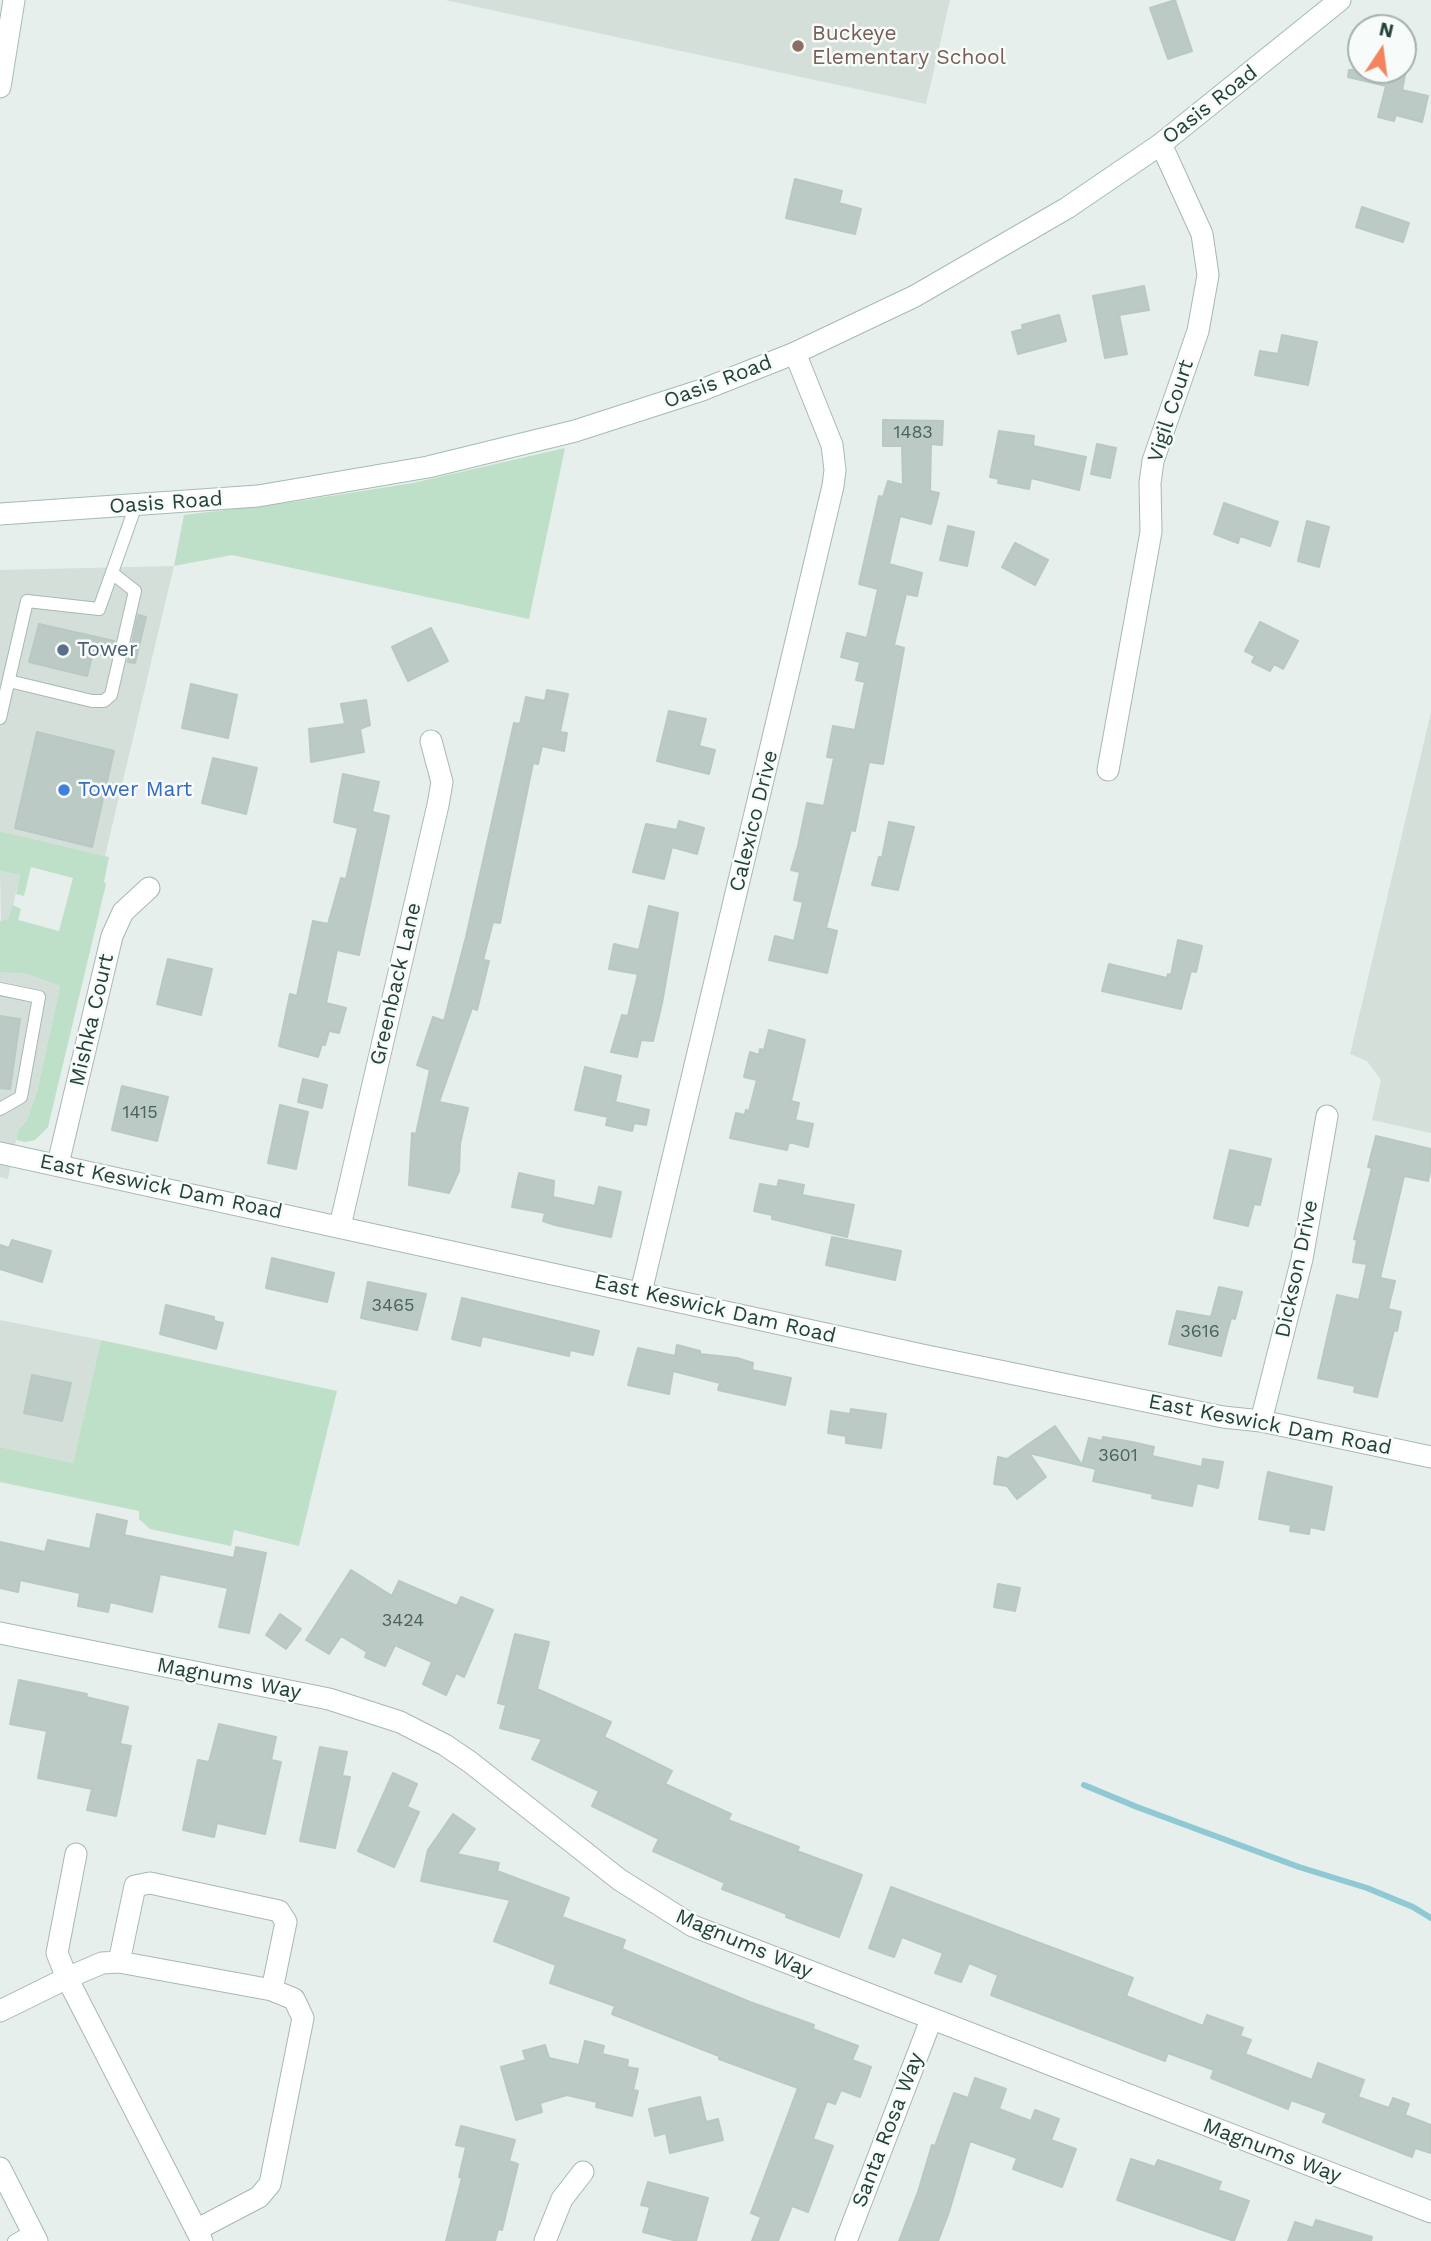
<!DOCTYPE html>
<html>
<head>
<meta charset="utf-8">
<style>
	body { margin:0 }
	#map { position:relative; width:1431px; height:2241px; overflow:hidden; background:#e6efeb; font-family:"Work Sans",sans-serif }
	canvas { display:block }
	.north { position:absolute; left:1347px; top:14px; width:70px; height:70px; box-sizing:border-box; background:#f7fbf9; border:2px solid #a3b1ad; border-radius:50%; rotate:13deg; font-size:19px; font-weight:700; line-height:28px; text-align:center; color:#24423a }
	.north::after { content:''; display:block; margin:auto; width:24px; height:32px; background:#f4845f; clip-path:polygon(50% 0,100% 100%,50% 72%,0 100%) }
</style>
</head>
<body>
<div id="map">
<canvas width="1431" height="2241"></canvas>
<div class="north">N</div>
</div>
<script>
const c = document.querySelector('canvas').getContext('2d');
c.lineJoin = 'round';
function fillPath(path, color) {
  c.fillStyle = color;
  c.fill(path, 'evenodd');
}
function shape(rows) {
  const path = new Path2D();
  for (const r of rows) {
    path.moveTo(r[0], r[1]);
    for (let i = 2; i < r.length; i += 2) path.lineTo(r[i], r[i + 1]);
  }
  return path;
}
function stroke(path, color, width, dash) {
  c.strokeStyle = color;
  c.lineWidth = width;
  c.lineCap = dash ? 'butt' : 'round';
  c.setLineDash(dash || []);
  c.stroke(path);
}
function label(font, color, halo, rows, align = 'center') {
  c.font = font + ' "Work Sans",sans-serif';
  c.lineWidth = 5;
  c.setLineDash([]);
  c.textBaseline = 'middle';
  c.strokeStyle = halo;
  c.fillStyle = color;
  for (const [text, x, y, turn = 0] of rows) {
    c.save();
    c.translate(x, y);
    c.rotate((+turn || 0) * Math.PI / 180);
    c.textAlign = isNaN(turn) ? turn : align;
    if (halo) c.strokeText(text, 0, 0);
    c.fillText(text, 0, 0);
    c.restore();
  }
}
fillPath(shape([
	[445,0,950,0,926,104],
	[174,566,105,856,0,831,0,570],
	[1431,712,1431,1133,1372,1120,1381,1080,1367,1061,1350,1054],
	[0,871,20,875,11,914,8,919,1,921],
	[0,972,27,974,60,986,37,1092,27,1120,18,1130,8,1179,0,1177],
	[0,1320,101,1340,73,1463,0,1447]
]), '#d4dfda');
fillPath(shape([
	[565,448,529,619,232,555,174,566,184,515,299,501,413,483],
	[0,831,109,857,104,882,106,884,48,1127,35,1140,25,1142,16,1140,18,1130,27,1120,37,1092,60,986,27,974,0,972,0,921,8,919,13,905,21,909,18,920,59,931,73,878,31,867,24,896,16,894,20,875,0,871],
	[101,1340,337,1391,299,1546,234,1530,231,1546,150,1529,139,1519,139,1511,0,1482,0,1447,73,1463]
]), '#bfe0c8');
stroke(shape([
	[1084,1785,1137,1807,1299,1867,1367,1888,1413,1907,1431,1918]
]), '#8ec9d4', 6);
const building = shape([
	[1175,0,1192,51,1168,59,1150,8,1175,0],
	[1349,70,1406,70,1402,90,1428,96,1422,122,1396,115,1394,121,1378,117,1386,86,1348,77,1349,70],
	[795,179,842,191,839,203,861,209,855,234,786,218,795,179],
	[1362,207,1409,223,1403,242,1356,227,1362,207],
	[1144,286,1149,310,1119,315,1127,354,1105,358,1093,296,1144,286],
	[1059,315,1066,341,1018,354,1012,332,1023,329,1022,325,1059,315],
	[1282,335,1317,342,1308,385,1255,375,1260,351,1278,354,1282,335],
	[883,420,943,421,942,445,931,444,930,491,939,493,931,524,900,516,889,564,922,573,917,596,906,594,894,645,904,648,883,764,869,762,855,831,851,830,826,928,837,931,827,973,769,960,775,936,794,941,803,902,794,900,800,872,791,870,798,846,807,803,824,806,834,758,827,757,833,726,855,730,865,682,856,680,860,662,841,657,847,633,867,638,878,589,859,584,879,496,883,497,888,481,903,485,902,446,883,446,883,420],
	[999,431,1034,436,1033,446,1086,457,1079,490,1031,478,1029,489,998,483,999,479,990,477,999,431],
	[1097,444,1116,448,1110,478,1091,474,1097,444],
	[1224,503,1278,522,1270,546,1240,536,1238,543,1214,534,1224,503],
	[1307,521,1329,527,1319,567,1298,561,1307,521],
	[948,526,974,532,967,566,940,560,948,526],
	[1015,543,1048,560,1035,585,1002,567,1015,543],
	[138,615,146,617,135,663,128,662,138,615],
	[1260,622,1298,641,1283,669,1274,664,1270,671,1252,662,1255,656,1245,651,1260,622],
	[39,624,114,641,111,657,93,653,87,676,29,662,39,624],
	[431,628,448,661,408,681,392,647,431,628],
	[191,684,237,695,228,738,182,728,191,684],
	[547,690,568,694,560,732,567,733,564,751,542,746,538,764,533,763,500,923,493,922,483,960,489,961,477,1010,472,1008,439,1102,468,1108,460,1144,459,1171,449,1193,409,1185,412,1133,416,1134,430,1070,417,1065,433,1017,444,1021,466,937,514,723,520,724,526,697,545,701,547,690],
	[366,700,370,725,360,729,364,752,311,762,309,729,345,724,341,704,366,700],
	[669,711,706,719,699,746,715,750,709,774,657,761,669,711],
	[37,732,114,751,92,847,15,828,37,732],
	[213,758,257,768,246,814,202,803,213,758],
	[343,774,379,782,372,812,389,816,359,955,337,950,326,1003,346,1008,339,1033,329,1031,325,1045,322,1044,318,1057,279,1046,290,994,297,996,313,921,328,924,341,878,346,879,358,828,334,822,343,774],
	[679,821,704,828,697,854,672,847,664,879,633,872,646,824,677,830,679,821],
	[889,822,914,827,898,890,872,885,879,857,882,858,889,822],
	[649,906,678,913,662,1003,653,1041,641,1040,637,1057,611,1052,622,1015,628,1016,638,974,609,969,614,944,639,950,649,906],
	[1178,940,1202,946,1196,972,1191,971,1181,1009,1102,991,1109,964,1167,978,1168,974,1171,975,1178,940],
	[168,959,212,969,201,1015,157,1004,168,959],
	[0,1016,20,1019,10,1089,0,1088,0,1016],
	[769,1030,805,1040,791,1101,799,1103,795,1120,813,1124,808,1147,789,1142,787,1150,730,1138,736,1113,745,1115,746,1110,749,1111,757,1080,744,1077,750,1052,759,1055,760,1049,764,1050,769,1030],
	[585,1067,621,1076,615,1102,649,1110,646,1125,634,1123,632,1131,606,1125,608,1117,575,1110,585,1067],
	[303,1079,327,1085,322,1108,298,1102,303,1079],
	[122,1086,168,1097,157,1141,112,1130,122,1086],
	[280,1105,308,1112,296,1169,268,1163,280,1105],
	[1376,1136,1431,1149,1431,1167,1428,1181,1404,1176,1380,1278,1395,1281,1388,1309,1401,1312,1397,1331,1394,1330,1377,1397,1354,1392,1355,1386,1318,1378,1337,1295,1359,1300,1367,1264,1353,1262,1357,1240,1354,1239,1372,1168,1368,1167,1376,1136],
	[1230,1150,1271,1159,1260,1205,1254,1204,1248,1226,1214,1218,1230,1150],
	[519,1173,554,1181,553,1197,595,1206,599,1187,621,1192,611,1237,555,1225,543,1221,545,1213,512,1207,519,1173],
	[779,1180,804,1185,802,1195,854,1205,847,1237,772,1219,772,1215,754,1211,760,1184,777,1187,779,1180],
	[832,1237,901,1251,895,1280,826,1265,832,1237],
	[12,1240,51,1251,42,1282,0,1269,0,1245,9,1248,12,1240],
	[272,1258,334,1273,327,1302,266,1288,272,1258],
	[368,1282,426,1294,417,1330,361,1318,368,1282],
	[1219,1287,1242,1292,1235,1319,1231,1318,1221,1356,1169,1344,1177,1311,1211,1317,1219,1287],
	[462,1298,599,1331,593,1355,570,1350,569,1356,482,1336,480,1346,452,1339,462,1298],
	[166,1305,214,1317,214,1321,223,1323,216,1349,160,1334,166,1305],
	[677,1345,700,1351,700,1354,737,1358,753,1363,752,1370,791,1378,785,1405,718,1390,720,1383,673,1371,669,1394,628,1385,638,1348,675,1356,677,1345],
	[32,1375,71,1383,62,1421,24,1413,32,1375],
	[851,1409,886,1414,881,1448,846,1443,846,1436,828,1433,831,1411,850,1414,851,1409],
	[1055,1426,1082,1465,1089,1438,1102,1441,1103,1437,1132,1442,1154,1447,1152,1456,1202,1467,1203,1459,1223,1462,1218,1488,1197,1483,1192,1506,1152,1498,1153,1494,1093,1481,1096,1469,1029,1453,1046,1477,1017,1499,1007,1486,994,1484,998,1457,1007,1459,1055,1426],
	[1268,1472,1332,1487,1324,1530,1310,1527,1309,1534,1290,1531,1291,1525,1259,1519,1268,1472],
	[97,1514,127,1521,124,1535,234,1558,236,1547,266,1553,249,1633,219,1627,228,1588,160,1574,152,1612,110,1602,108,1612,78,1606,80,1593,20,1580,18,1592,0,1588,0,1542,45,1552,48,1540,90,1549,97,1514],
	[351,1570,392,1596,399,1581,457,1606,461,1597,493,1610,464,1677,456,1673,446,1695,423,1684,432,1662,395,1645,385,1666,365,1657,367,1652,341,1636,329,1654,306,1640,351,1570],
	[998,1584,1020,1588,1015,1611,994,1607,998,1584],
	[280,1614,301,1629,286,1649,266,1635,280,1614],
	[515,1634,549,1642,537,1689,611,1722,604,1737,672,1771,665,1784,731,1814,728,1820,799,1847,797,1851,862,1875,839,1937,786,1917,787,1914,722,1889,725,1883,653,1851,659,1839,592,1806,599,1791,532,1759,542,1739,500,1728,506,1705,498,1703,515,1634],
	[19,1680,87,1694,86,1697,128,1707,120,1744,131,1746,116,1816,87,1810,92,1789,38,1778,47,1731,10,1724,19,1680],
	[219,1724,276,1737,271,1760,281,1762,265,1834,217,1823,214,1837,183,1830,198,1760,209,1762,219,1724],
	[320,1747,347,1752,342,1776,350,1777,335,1848,300,1841,320,1747],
	[393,1773,417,1784,407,1807,419,1812,394,1867,358,1851,393,1773],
	[453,1814,475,1829,457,1854,499,1863,497,1871,569,1898,562,1917,625,1940,622,1949,750,2002,814,2025,813,2029,858,2046,852,2060,871,2067,860,2097,841,2090,835,2104,827,2101,813,2139,833,2146,808,2212,792,2206,778,2241,752,2241,761,2217,751,2213,798,2088,719,2059,719,2056,612,2014,615,2006,550,1983,556,1965,494,1941,510,1900,421,1881,428,1850,453,1814],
	[891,1887,1133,1978,1126,1996,1203,2026,1207,2015,1243,2028,1240,2036,1251,2040,1245,2054,1312,2080,1318,2063,1364,2080,1358,2097,1389,2108,1393,2098,1409,2104,1405,2115,1431,2125,1431,2153,1415,2148,1412,2157,1323,2122,1327,2113,1291,2100,1288,2109,1211,2078,1214,2070,1168,2053,1165,2061,991,1995,998,1975,969,1963,961,1982,935,1973,943,1953,902,1937,894,1957,869,1948,891,1887],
	[585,2041,604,2046,602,2054,628,2060,627,2067,638,2069,633,2090,638,2091,632,2116,596,2107,597,2102,567,2095,540,2103,542,2112,516,2120,501,2067,526,2060,523,2051,545,2045,549,2058,579,2065,585,2041],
	[975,2078,1006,2089,999,2109,1031,2121,1035,2110,1059,2119,1051,2140,1076,2149,1062,2187,1013,2169,1017,2158,970,2141,949,2212,938,2241,899,2241,918,2192,932,2145,935,2146,954,2093,968,2098,975,2078],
	[700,2097,706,2122,718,2119,723,2140,670,2153,666,2133,655,2136,649,2109,700,2097],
	[461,2126,515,2140,509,2161,518,2164,502,2230,498,2229,495,2241,446,2241,462,2178,459,2177,466,2147,456,2145,461,2126],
	[1131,2159,1155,2167,1158,2160,1182,2168,1221,2182,1218,2190,1249,2201,1234,2241,1117,2200,1131,2159],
	[648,2182,708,2198,696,2241,677,2241,643,2232,650,2207,641,2205,648,2182],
	[1316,2220,1372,2237,1371,2241,1288,2241,1295,2222,1313,2228,1316,2220]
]);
fillPath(building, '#bbcac4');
stroke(building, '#b8c9c2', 2);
const service = shape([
	[9,681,92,701,104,701,111,695,135,591,112,573],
	[0,718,27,601,99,609,136,505],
	[0,989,39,997,21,1097,0,1109],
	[14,2241,32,2231]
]);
const minor = shape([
	[1108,770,1151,532,1150,483,1153,461,1198,331,1208,275,1202,234,1161,144],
	[0,1153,922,1355,1223,1417,1261,1421,1431,1457],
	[58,1164,112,936,123,912,149,888],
	[340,1226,438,805,442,782,431,741],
	[641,1292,833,486,835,470,832,445,795,353],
	[1261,1421,1302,1259,1327,1116],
	[0,1633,329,1699,400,1722,445,1745,470,1762,620,1880,693,1926,1431,2212],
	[76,1854,57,1953,67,1978,102,1963,119,1962,272,1990,294,1999,303,2018,270,2184,259,2197,196,2230],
	[119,1962,135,1886,150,1883,279,1911,286,1922,272,1990],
	[0,2011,67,1978,202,2241],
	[545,2241,562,2199,583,2172],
	[846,2241,931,2020]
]);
const secondary = shape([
	[0,87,14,0],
	[0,514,258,496,428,467,575,431,702,390,795,353,915,296,1067,208,1161,144,1340,0],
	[0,2168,37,2241]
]);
stroke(service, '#a8b8b2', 14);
stroke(minor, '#a8b8b2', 23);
stroke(secondary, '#a4bbb3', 23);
stroke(service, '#fff', 12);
stroke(minor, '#fff', 21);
stroke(secondary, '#fff', 21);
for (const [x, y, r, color] of [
	[798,46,7,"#8d6e63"],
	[63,650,7,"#5c6f8a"],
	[64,790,7,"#3f7fe0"]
]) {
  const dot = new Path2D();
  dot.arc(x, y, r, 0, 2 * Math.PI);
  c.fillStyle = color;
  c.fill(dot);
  stroke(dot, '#f7fbf9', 2.5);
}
label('18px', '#4a645c', null, [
	["1483",913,433],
	["1415",140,1113],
	["3465",393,1306],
	["3616",1200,1332],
	["3601",1118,1456],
	["3424",403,1621]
]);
label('21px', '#785e54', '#f7fbf9', [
	["Buckeye",812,34],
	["Elementary School",812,58]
], 'left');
label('21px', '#24423a', '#f7fbf9', [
	["Oasis Road",1210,105,-38],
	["Oasis Road",718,382,-21],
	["Vigil Court",1171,411,-72],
	["Oasis Road",166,503,-4],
	["Calexico Drive",754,821,-76],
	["Greenback Lane",396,984,-77],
	["Mishka Court",92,1020,-77],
	["East Keswick Dam Road",161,1187,12],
	["Dickson Drive",1297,1269,-78],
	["East Keswick Dam Road",715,1309,13],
	["East Keswick Dam Road",1270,1425,11],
	["Magnums Way",229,1679,11],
	["Magnums Way",744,1944,23],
	["Santa Rosa Way",888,2130,-69],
	["Magnums Way",1272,2151,21]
]);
label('21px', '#4e5e75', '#f7fbf9', [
	["Tower",77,650]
], 'left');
label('21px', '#366cbe', '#f7fbf9', [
	["Tower Mart",78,790]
], 'left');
</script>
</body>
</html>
